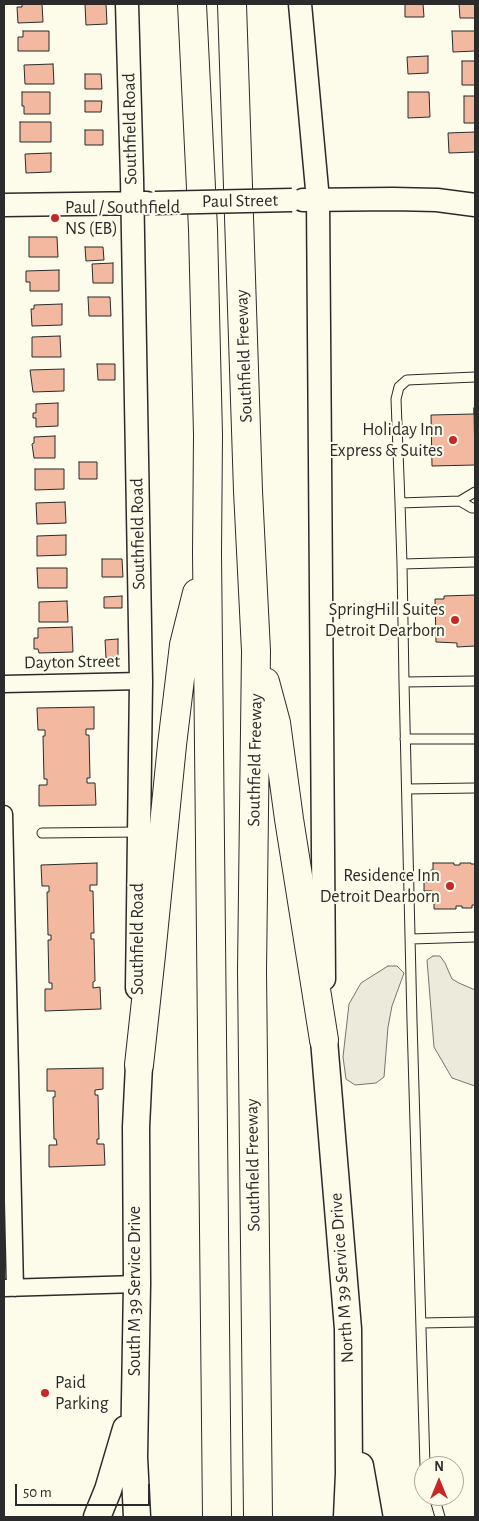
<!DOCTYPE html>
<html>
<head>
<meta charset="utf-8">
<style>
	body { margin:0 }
	#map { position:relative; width:479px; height:1521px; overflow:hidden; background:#fdfbea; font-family:"Alegreya Sans",sans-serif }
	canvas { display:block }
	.frame { position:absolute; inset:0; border:5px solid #2b2b2b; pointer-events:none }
	.north { position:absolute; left:414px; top:1456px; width:50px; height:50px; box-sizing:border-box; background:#fdfbea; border:1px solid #a9a89e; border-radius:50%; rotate:0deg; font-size:14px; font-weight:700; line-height:20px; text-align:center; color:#2b2b2b }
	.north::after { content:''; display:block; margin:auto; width:18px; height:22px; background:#c62828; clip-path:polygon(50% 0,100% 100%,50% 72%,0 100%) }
	.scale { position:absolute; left:15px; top:1484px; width:135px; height:22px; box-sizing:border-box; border:2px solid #2b2b2b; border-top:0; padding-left:6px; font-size:15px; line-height:18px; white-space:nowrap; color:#2b2b2b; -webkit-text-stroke:4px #fdfbea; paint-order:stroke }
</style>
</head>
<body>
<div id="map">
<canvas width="479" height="1521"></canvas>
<div class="frame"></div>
<div class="north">N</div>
<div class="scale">50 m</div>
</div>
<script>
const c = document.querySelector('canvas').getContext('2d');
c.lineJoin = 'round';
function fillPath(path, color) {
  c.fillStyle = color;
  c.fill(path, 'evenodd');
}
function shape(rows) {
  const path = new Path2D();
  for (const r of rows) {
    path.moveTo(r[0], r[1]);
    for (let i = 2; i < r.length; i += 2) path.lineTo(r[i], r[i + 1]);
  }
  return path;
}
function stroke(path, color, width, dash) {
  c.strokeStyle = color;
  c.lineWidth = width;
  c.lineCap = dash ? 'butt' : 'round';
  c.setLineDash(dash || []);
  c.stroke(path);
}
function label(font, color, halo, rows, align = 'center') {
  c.font = font + ' "Alegreya Sans",sans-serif';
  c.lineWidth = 4;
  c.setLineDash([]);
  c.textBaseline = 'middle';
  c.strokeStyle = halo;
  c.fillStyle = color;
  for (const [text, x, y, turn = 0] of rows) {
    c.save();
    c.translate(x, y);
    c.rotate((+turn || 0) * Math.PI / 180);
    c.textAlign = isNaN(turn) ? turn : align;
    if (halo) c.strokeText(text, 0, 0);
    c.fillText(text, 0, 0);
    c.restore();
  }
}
const green = shape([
	[433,956,440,956,445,963,452,979,459,983,475,990,475,1086,452,1078,434,1047,427,960,433,956],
	[388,966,397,966,404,973,392,1006,388,1027,384,1077,376,1083,355,1085,346,1079,343,1057,349,1004,361,983,388,966]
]);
fillPath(green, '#ecebdb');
stroke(green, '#74746e', 1);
const building = shape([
	[22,4,42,4,43,22,18,23,17,7,22,7,22,4],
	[85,4,106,4,107,24,86,25,85,4],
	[405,4,423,4,424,17,405,17,405,4],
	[459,4,475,4,475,18,460,18,459,4],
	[23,31,49,31,49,51,18,51,18,37,23,37,23,31],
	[452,31,475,31,475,51,453,52,452,31],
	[428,56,428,73,408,74,407,57,428,56],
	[462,61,475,61,475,85,462,85,462,61],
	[53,64,54,84,25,84,24,65,53,64],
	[85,74,101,74,102,89,85,89,85,74],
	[22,92,50,92,50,114,24,114,24,106,22,106,22,92],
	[408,92,429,92,430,117,408,118,408,92],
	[464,96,475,96,475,123,464,123,464,96],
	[85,101,102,101,101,112,85,112,85,101],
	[20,122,51,122,51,142,20,142,20,122],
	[85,130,103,130,103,145,85,145,85,130],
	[475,132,475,152,449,153,448,133,475,132],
	[51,153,51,172,26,173,25,154,51,153],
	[29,237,57,237,58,257,29,257,29,237],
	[85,247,103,247,104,260,86,261,85,247],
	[113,263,113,283,93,283,92,264,113,263],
	[59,270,59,291,30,291,30,282,26,282,26,271,59,270],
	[88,297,110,297,111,316,89,316,88,297],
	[62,304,62,325,32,326,31,309,34,309,34,305,62,304],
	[60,336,61,357,32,357,32,337,60,336],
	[97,364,115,364,115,380,98,380,97,364],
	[64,369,64,391,33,392,30,370,64,369],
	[58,403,58,426,36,427,36,418,33,418,33,413,36,413,36,404,58,403],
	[474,408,475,465,432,466,431,415,474,414,474,408],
	[55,436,55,458,34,458,32,444,34,443,34,437,55,436],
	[79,462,97,462,97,479,79,479,79,462],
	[35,469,64,469,64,489,35,490,35,469],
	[65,502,66,523,37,524,36,503,65,502],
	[66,535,66,555,37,556,37,536,66,535],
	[102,559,122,559,123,577,102,577,102,559],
	[37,568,67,568,67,588,38,588,37,568],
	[475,595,475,646,457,647,457,643,436,642,435,599,444,599,444,596,475,595],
	[122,596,122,608,104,608,104,597,122,596],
	[67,601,68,622,39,622,39,602,67,601],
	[72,627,73,652,39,653,38,649,34,649,34,638,38,638,38,628,72,627],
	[118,639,118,657,106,658,105,640,118,639],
	[94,707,94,729,86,729,86,735,89,735,90,778,87,778,87,783,95,783,96,805,39,806,39,785,47,785,47,779,44,779,43,736,45,736,45,730,38,730,37,708,94,707],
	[97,863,97,885,90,885,90,891,93,891,94,933,91,933,91,939,94,939,95,981,93,982,93,988,100,987,101,1009,45,1011,45,989,52,989,52,983,49,983,48,940,51,940,51,935,48,935,47,892,49,892,49,886,42,886,41,865,97,863],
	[433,863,454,863,454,865,460,865,460,863,471,863,471,864,475,864,475,905,472,905,472,908,462,908,462,906,456,906,456,909,434,909,434,903,432,903,432,891,424,891,424,882,431,882,431,870,433,870,433,863],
	[103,1068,103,1089,95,1090,95,1095,98,1095,99,1139,97,1139,97,1144,104,1144,105,1165,49,1167,49,1145,57,1145,56,1139,54,1139,53,1097,55,1097,55,1091,47,1091,47,1069,103,1068]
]);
fillPath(building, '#f2b8a0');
stroke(building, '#2b2b2b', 1);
const lane = shape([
	[460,501,475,492],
	[400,503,396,399,399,387,407,380,475,377],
	[475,508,472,508,460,501,400,503,402,564,404,682,475,681],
	[402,564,475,562],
	[404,682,412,1021,425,1466],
	[405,739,475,739],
	[407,789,475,788],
	[42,833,138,832],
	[411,939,475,937],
	[421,1323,475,1322],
	[434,1496,440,1517]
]);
const street = shape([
	[4,684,141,681],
	[4,814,15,1288],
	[4,1288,137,1284]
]);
const secondary = shape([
	[127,4,132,179,141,681,137,988],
	[300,4,318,200,324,979],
	[303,200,393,199,437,200,475,205],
	[4,205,147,203]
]);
const primary = shape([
	[324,1040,348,1329,349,1473,347,1517],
	[360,1466,369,1517],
	[97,1517,108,1490,126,1429],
	[137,1517,134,1457,137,1284,136,1127,139,1065]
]);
const highway = shape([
	[192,4,203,229,208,435,207,553,217,1517],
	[232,4,248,491,256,651,252,971,258,1517],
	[265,682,276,723,289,819,324,1040],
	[139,1065,151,955,172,745,184,645,197,593]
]);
stroke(lane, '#2b2b2b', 11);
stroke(street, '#2b2b2b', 19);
stroke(secondary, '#2b2b2b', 25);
stroke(primary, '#2b2b2b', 29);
stroke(highway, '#2b2b2b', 30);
stroke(lane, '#fdfbea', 9);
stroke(street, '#fdfbea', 16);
stroke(secondary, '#fdfbea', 22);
stroke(primary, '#fdfbea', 26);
stroke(highway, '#fdfbea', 28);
const secondaryBridge = shape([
	[155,203,292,200]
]);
stroke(secondaryBridge, '#2b2b2b', 25, []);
stroke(secondaryBridge, '#fdfbea', 22);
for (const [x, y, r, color] of [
	[55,218,5,"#c62828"],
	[453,440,5,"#c62828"],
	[455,620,5,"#c62828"],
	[450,886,5,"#c62828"],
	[45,1393,5,"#c62828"]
]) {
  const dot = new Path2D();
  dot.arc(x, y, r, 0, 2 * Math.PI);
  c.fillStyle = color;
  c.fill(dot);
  stroke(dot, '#fdfbea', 2);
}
label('18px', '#2b2b2b', '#fdfbea', [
	["Southfield Road",130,129,-91],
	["Paul Street",240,201,-1],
	["Southfield Freeway",244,356,-92],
	["Southfield Road",138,534,-91],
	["Dayton Street",72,662,-1],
	["Southfield Freeway",255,760,-89],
	["Southfield Road",138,939,-90],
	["Southfield Freeway",253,1165,-91],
	["North M 39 Service Drive",342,1278,-94],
	["South M 39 Service Drive",135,1291,-90]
]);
label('18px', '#2b2b2b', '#fdfbea', [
	["Paul / Southfield",65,208,"left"],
	["NS (EB)",65,229,"left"],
	["Holiday Inn",443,430],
	["Express & Suites",443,451],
	["SpringHill Suites",445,610],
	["Detroit Dearborn",445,631],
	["Residence Inn",440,876],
	["Detroit Dearborn",440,897],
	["Paid",55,1383,"left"],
	["Parking",55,1404,"left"]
], 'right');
</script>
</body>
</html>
